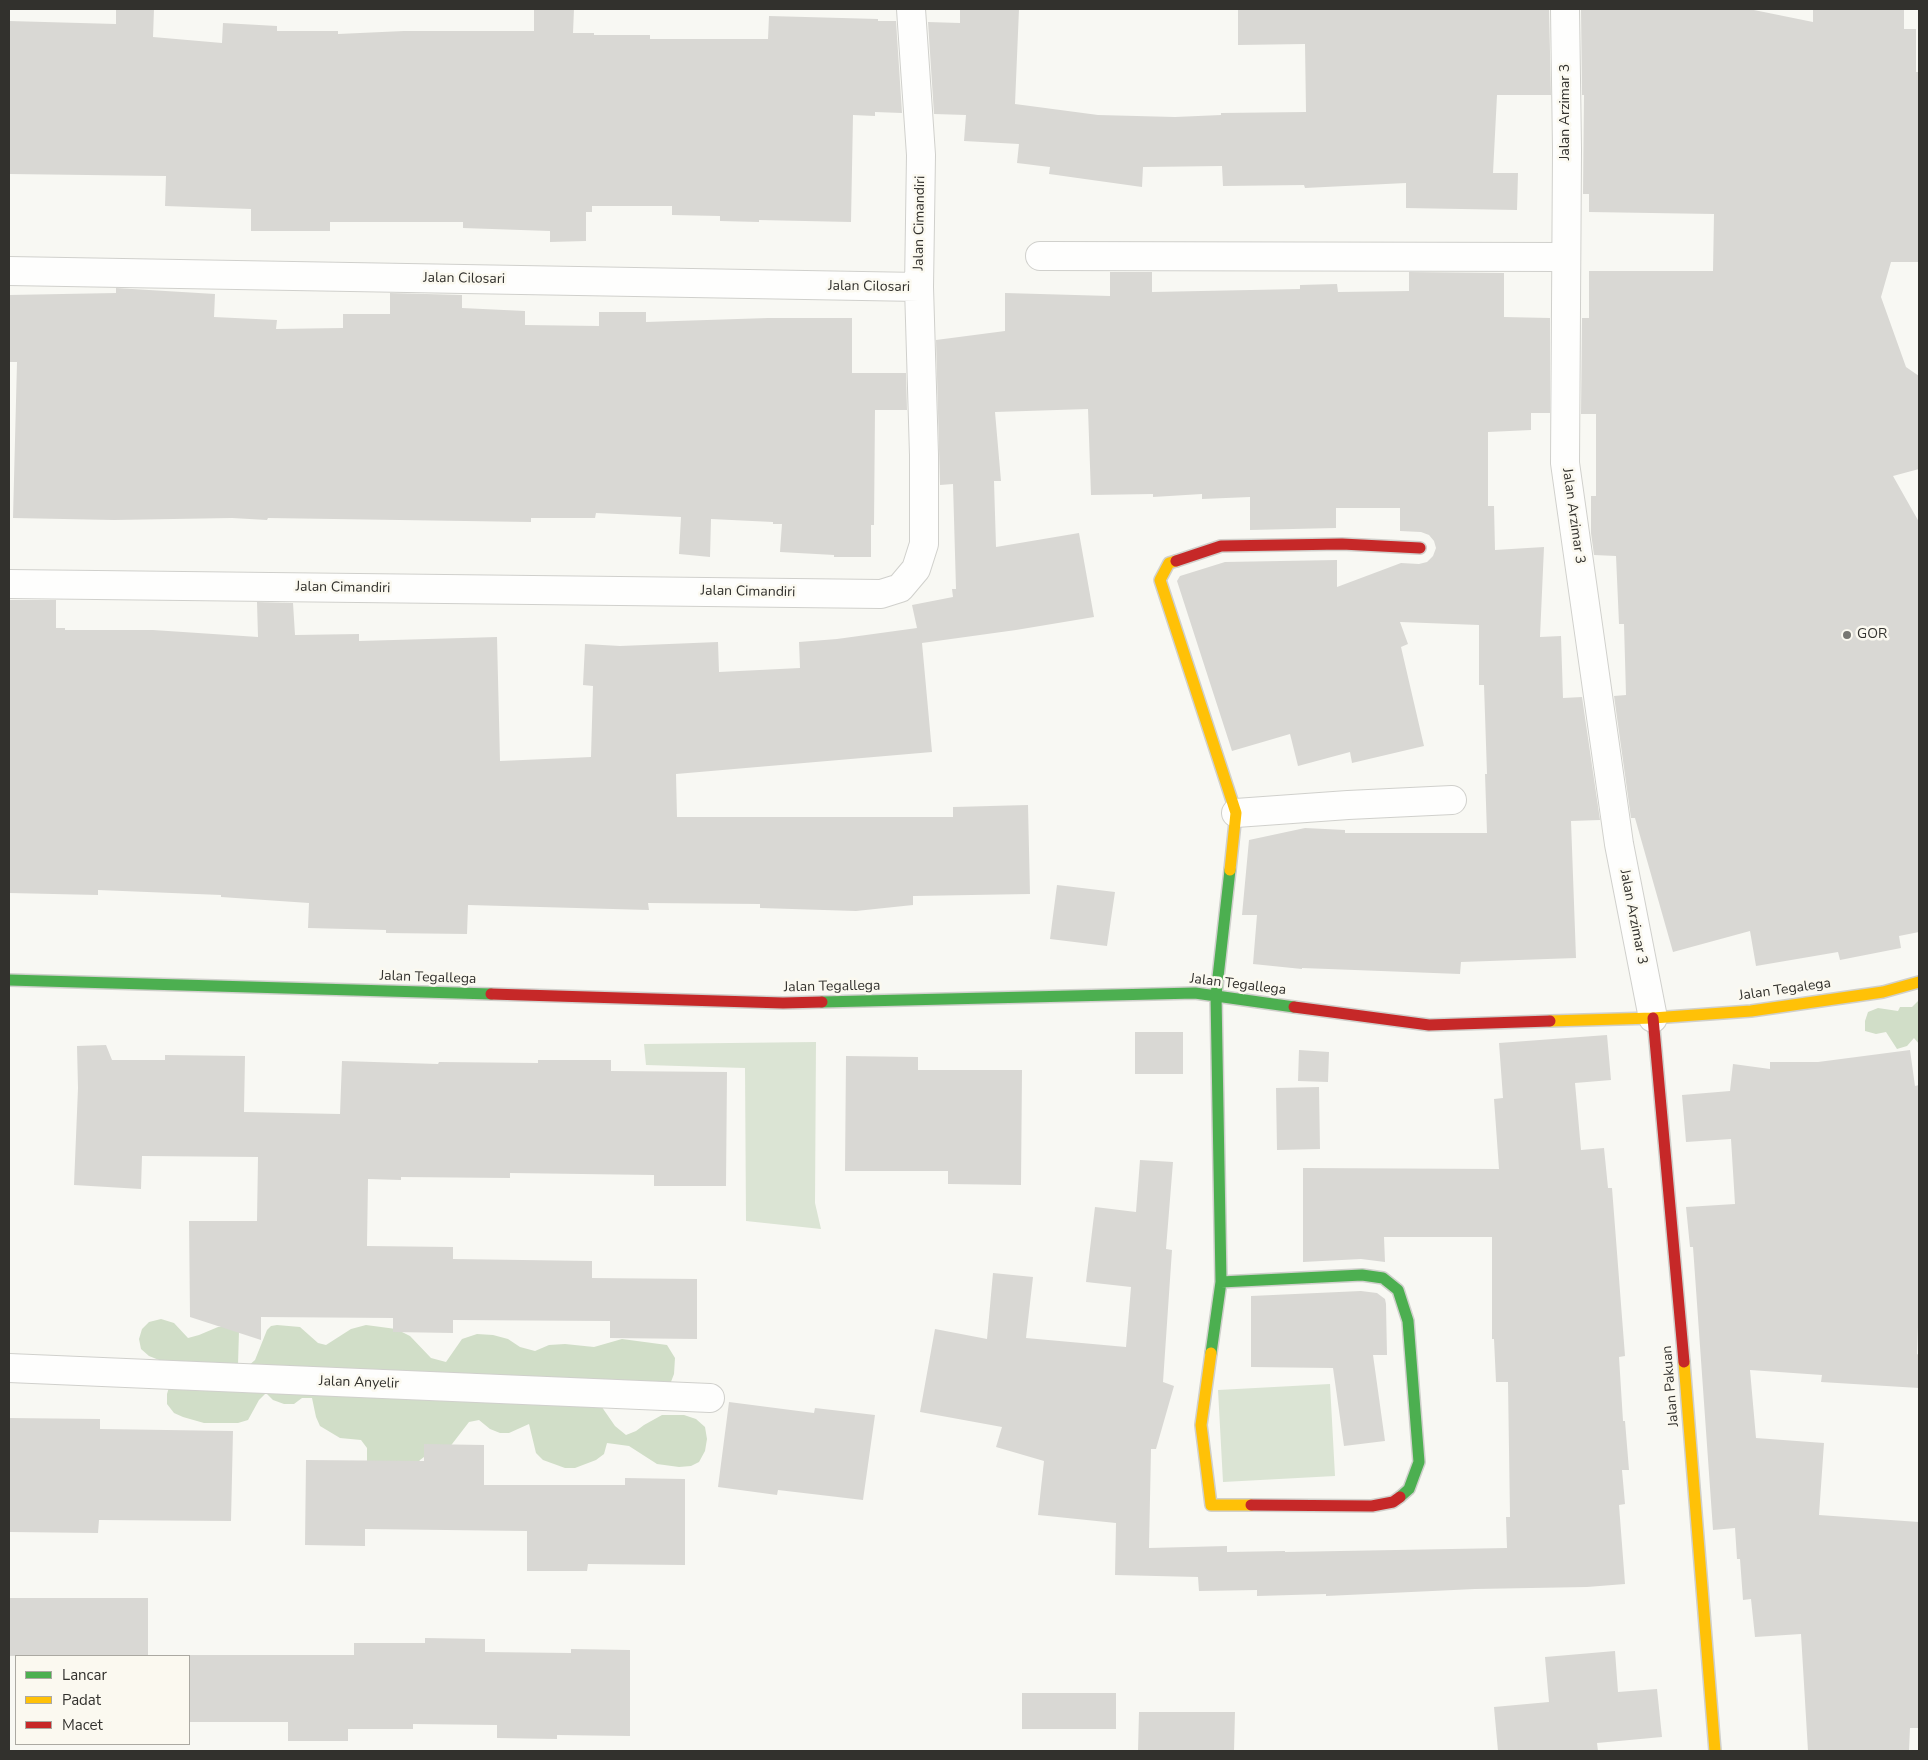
<!DOCTYPE html>
<html>
<head>
<meta charset="utf-8">
<style>
	body { margin:0 }
	#map { position:relative; width:1928px; height:1760px; overflow:hidden; background:#f8f8f3; font-family:"Nunito Sans",sans-serif }
	canvas { display:block }
	.frame { position:absolute; inset:0; border:10px solid #32312d; pointer-events:none }
	.legend { position:absolute; left:15px; top:1655px; width:175px; height:90px; box-sizing:border-box; background:#fbf9f0; border:1px solid #aba9a2; margin:0; padding:6px 9px; list-style:none; font-size:15px; color:#32312d }
	.legend li { display:flex; align-items:center; gap:10px; height:25px }
	.legend b { width:25px; border:1px solid #aba9a2 }
</style>
</head>
<body>
<div id="map">
<canvas width="1928" height="1760"></canvas>
<div class="frame"></div>
<ul class="legend">
<li><b style="height:6px;background:#4caf50"></b>Lancar</li>
<li><b style="height:6px;background:#ffc107"></b>Padat</li>
<li><b style="height:6px;background:#c62828"></b>Macet</li>
</ul>
</div>
<script>
const c = document.querySelector('canvas').getContext('2d');
c.lineJoin = 'round';
function fillPath(path, color) {
  c.fillStyle = color;
  c.fill(path, 'evenodd');
}
function shape(rows) {
  const path = new Path2D();
  for (const r of rows) {
    path.moveTo(r[0], r[1]);
    for (let i = 2; i < r.length; i += 2) path.lineTo(r[i], r[i + 1]);
  }
  return path;
}
function stroke(path, color, width, dash) {
  c.strokeStyle = color;
  c.lineWidth = width;
  c.lineCap = dash ? 'butt' : 'round';
  c.setLineDash(dash || []);
  c.stroke(path);
}
function label(font, color, halo, rows, align = 'center') {
  c.font = font + ' "Nunito Sans",sans-serif';
  c.lineWidth = 5;
  c.setLineDash([]);
  c.textBaseline = 'middle';
  c.strokeStyle = halo;
  c.fillStyle = color;
  for (const [text, x, y, turn = 0] of rows) {
    c.save();
    c.translate(x, y);
    c.rotate((+turn || 0) * Math.PI / 180);
    c.textAlign = isNaN(turn) ? turn : align;
    if (halo) c.strokeText(text, 0, 0);
    c.fillText(text, 0, 0);
    c.restore();
  }
}
fillPath(shape([
	[816,1042,815,1203,821,1229,746,1221,745,1068,646,1065,644,1044],
	[1330,1384,1335,1476,1223,1482,1218,1390]
]), '#dbe4d4');
fillPath(shape([
	[1919,1000,1919,1044,1914,1038,1907,1046,1897,1049,1886,1032,1876,1034,1865,1031,1865,1021,1868,1012,1878,1008,1898,1011,1900,1007,1912,1007],
	[161,1319,174,1323,188,1338,199,1335,218,1327,228,1327,239,1331,238,1365,247,1367,255,1360,267,1330,271,1326,277,1325,300,1327,318,1343,326,1345,351,1329,366,1325,396,1329,410,1336,431,1358,446,1362,462,1339,477,1334,493,1335,508,1339,520,1347,535,1351,549,1345,565,1344,594,1347,622,1339,667,1345,675,1358,674,1374,669,1387,597,1400,615,1426,626,1435,636,1431,644,1425,662,1415,684,1415,696,1419,705,1427,707,1439,705,1451,699,1462,691,1466,679,1467,657,1464,629,1446,607,1443,604,1454,596,1460,575,1468,565,1468,543,1460,536,1453,529,1424,509,1433,500,1433,490,1429,479,1420,469,1422,449,1448,428,1454,420,1460,414,1468,367,1462,367,1448,361,1440,340,1438,320,1426,316,1417,312,1398,302,1398,294,1404,284,1404,273,1400,266,1393,259,1400,248,1420,238,1423,204,1423,183,1417,174,1413,167,1404,167,1394,170,1384,168,1365,159,1360,149,1356,141,1349,139,1339,142,1329,149,1322]
]), '#d1dec8');
fillPath(shape([
	[116,9,154,9,153,37,222,43,223,23,277,26,277,31,338,31,338,34,404,31,534,31,534,9,574,9,573,33,594,33,594,35,650,35,650,39,768,39,769,16,878,19,878,21,896,21,902,113,875,112,875,116,853,115,851,222,759,220,759,222,720,221,720,216,672,215,672,206,592,206,592,212,586,212,586,241,550,242,550,231,463,228,463,222,330,222,330,231,251,231,251,209,165,206,166,176,9,174,9,21,116,24],
	[960,9,1019,9,1015,104,1098,115,1175,117,1221,115,1221,113,1306,112,1305,44,1238,45,1238,9,1549,9,1551,95,1497,95,1493,173,1518,173,1517,210,1406,208,1406,183,1305,188,1304,185,1223,186,1222,166,1143,167,1142,187,1049,174,1050,167,1017,163,1019,144,964,141,966,115,934,114,928,22,960,23],
	[1581,9,1749,9,1813,22,1813,9,1904,9,1904,29,1916,29,1916,72,1919,72,1919,262,1891,262,1881,297,1906,367,1919,376,1919,469,1893,476,1919,522,1919,932,1899,936,1901,948,1840,960,1838,952,1756,966,1750,931,1673,952,1635,818,1631,818,1614,696,1626,695,1624,624,1619,624,1616,556,1594,555,1591,533,1591,496,1596,496,1596,414,1581,414,1582,318,1589,318,1589,271,1713,271,1714,214,1589,212,1589,194,1583,194,1584,95,1582,95],
	[1110,272,1152,272,1152,292,1300,289,1300,285,1337,284,1338,292,1409,291,1409,272,1504,273,1504,317,1550,318,1550,413,1531,413,1531,430,1488,432,1488,506,1494,506,1495,550,1544,547,1540,637,1561,636,1563,698,1582,697,1600,820,1571,821,1576,958,1461,962,1460,974,1302,968,1302,969,1253,964,1257,915,1242,915,1249,840,1305,828,1345,830,1345,833,1487,833,1485,774,1487,774,1484,685,1479,685,1479,625,1400,622,1408,644,1401,647,1424,746,1352,763,1350,752,1298,766,1290,734,1232,751,1177,581,1180,576,1225,562,1337,560,1337,587,1401,563,1419,564,1427,562,1433,556,1436,548,1434,541,1429,535,1421,532,1400,531,1400,508,1336,508,1336,528,1250,530,1250,497,1202,499,1202,494,1153,497,1153,494,1091,495,1088,409,995,412,1001,481,994,481,996,547,1079,533,1094,617,1016,630,922,643,932,752,676,774,677,817,953,817,953,807,1028,805,1030,894,913,896,913,905,856,911,760,908,760,904,648,903,649,910,468,905,467,934,386,933,386,930,308,928,309,903,221,897,221,895,98,890,98,895,9,893,9,600,56,600,56,628,65,628,65,630,153,630,258,637,257,602,293,603,295,635,359,634,359,641,497,637,500,761,591,757,593,686,583,685,585,644,620,646,718,642,719,672,800,668,799,642,837,639,917,628,912,605,953,597,952,589,956,589,953,484,940,485,936,340,1005,331,1005,293,1110,296],
	[116,288,215,294,214,317,277,320,276,329,343,328,343,314,390,314,390,293,462,295,462,308,525,311,525,325,599,326,599,312,646,312,646,322,768,318,852,318,852,373,906,373,907,410,875,410,874,525,871,525,871,557,834,557,834,555,780,552,782,524,773,524,773,522,711,519,710,557,679,554,681,517,596,513,595,518,531,518,531,522,268,518,267,520,232,518,114,520,13,518,17,362,9,362,9,295,116,293],
	[1057,885,1115,892,1107,946,1050,939],
	[1135,1032,1183,1032,1183,1074,1135,1074],
	[1607,1035,1611,1080,1575,1083,1581,1150,1604,1148,1608,1188,1612,1188,1625,1356,1619,1357,1623,1421,1625,1421,1629,1470,1622,1470,1625,1504,1619,1505,1625,1584,1587,1587,1475,1589,1326,1596,1326,1594,1257,1596,1257,1590,1199,1591,1198,1577,1115,1575,1116,1523,1038,1515,1044,1461,996,1447,1002,1427,920,1412,935,1329,987,1339,993,1273,1033,1277,1026,1338,1126,1347,1131,1287,1086,1282,1095,1207,1136,1212,1140,1160,1173,1162,1166,1249,1172,1250,1163,1382,1174,1386,1156,1449,1151,1449,1149,1548,1227,1546,1227,1552,1285,1551,1285,1552,1507,1548,1506,1517,1510,1517,1508,1382,1496,1382,1494,1339,1492,1339,1492,1237,1384,1237,1385,1262,1361,1259,1303,1262,1303,1168,1499,1169,1494,1099,1503,1098,1499,1043],
	[106,1045,112,1060,165,1060,165,1055,245,1056,244,1112,340,1114,342,1061,438,1064,439,1062,538,1063,538,1060,611,1060,611,1071,727,1072,726,1186,654,1186,654,1175,510,1173,510,1178,401,1177,401,1180,368,1179,367,1246,453,1247,453,1259,592,1261,592,1278,697,1279,697,1339,610,1338,610,1321,453,1320,453,1333,393,1332,393,1318,261,1317,261,1340,190,1317,189,1221,257,1221,258,1157,142,1156,141,1189,74,1185,78,1088,77,1046],
	[1299,1050,1329,1052,1328,1082,1298,1081],
	[1910,1050,1915,1086,1919,1085,1919,1300,1917,1354,1919,1355,1919,1388,1821,1382,1822,1375,1750,1370,1756,1438,1824,1443,1819,1515,1919,1522,1919,1728,1910,1728,1909,1751,1808,1751,1801,1634,1755,1637,1751,1599,1743,1600,1740,1559,1737,1559,1735,1528,1713,1530,1693,1247,1690,1247,1686,1207,1735,1204,1731,1139,1686,1142,1682,1095,1730,1091,1733,1064,1770,1069,1770,1062,1818,1062],
	[846,1056,918,1057,918,1070,1022,1070,1021,1185,948,1184,948,1171,845,1171],
	[1319,1087,1320,1149,1277,1150,1276,1088],
	[1361,1291,1377,1293,1385,1299,1386,1304,1387,1355,1373,1355,1385,1441,1344,1446,1333,1368,1251,1367,1251,1296],
	[729,1402,814,1413,815,1408,875,1415,863,1500,778,1490,777,1495,718,1487],
	[9,1418,100,1419,100,1429,233,1431,231,1521,99,1520,98,1533,9,1532],
	[424,1444,484,1445,484,1485,625,1485,625,1478,685,1479,685,1565,588,1564,587,1571,527,1571,527,1531,365,1529,365,1546,305,1545,306,1460,424,1461],
	[10,1598,148,1598,148,1656,10,1656],
	[425,1638,485,1639,485,1652,571,1653,571,1649,630,1650,630,1736,557,1735,557,1739,497,1738,497,1725,413,1724,413,1729,348,1729,348,1741,288,1741,288,1722,189,1722,189,1655,354,1655,354,1643,425,1643],
	[1615,1651,1618,1692,1657,1689,1662,1737,1597,1743,1598,1751,1498,1751,1494,1707,1549,1702,1545,1657],
	[1022,1693,1116,1693,1116,1729,1022,1729],
	[1139,1712,1235,1712,1234,1751,1138,1751]
]), '#d9d8d4');
const street = shape([
	[1565,9,1567,150,1565,463,1619,844,1653,1018],
	[1040,256,1566,257],
	[9,271,919,287],
	[9,584,881,594,900,588,916,569,924,544,924,455,919,287,921,155,911,9],
	[1236,813,1348,805,1452,800],
	[9,1368,710,1398]
]);
const fast = shape([
	[9,980,491,994],
	[822,1002,1195,993,1294,1007],
	[1221,1282,1362,1275,1383,1278,1398,1290,1408,1321,1419,1462,1409,1489,1400,1497],
	[1211,1353,1221,1282,1216,995,1230,870]
]);
const slow = shape([
	[1176,561,1169,563,1160,580,1236,813,1230,870],
	[1550,1021,1653,1018,1751,1011,1883,992,1919,982],
	[1211,1353,1201,1425,1211,1505,1251,1505],
	[1684,1362,1715,1751]
]);
const jam = shape([
	[1176,561,1221,546,1342,544,1420,548],
	[491,994,783,1003,822,1002],
	[1294,1007,1429,1025,1550,1021],
	[1653,1018,1684,1362],
	[1251,1505,1372,1506,1393,1502,1400,1497]
]);
stroke(street, '#d0d0cc', 30);
stroke(fast, '#d0d0cc', 14);
stroke(slow, '#d0d0cc', 14);
stroke(jam, '#d0d0cc', 14);
stroke(street, '#fefefd', 28);
stroke(fast, '#4caf50', 11);
stroke(slow, '#ffc107', 11);
stroke(jam, '#c62828', 11);
for (const [x, y, r, color] of [
	[1847,635,5,"#777772"]
]) {
  const dot = new Path2D();
  dot.arc(x, y, r, 0, 2 * Math.PI);
  c.fillStyle = color;
  c.fill(dot);
  stroke(dot, '#fbf9f0', 2);
}
label('14px', '#32312d', '#fbf9f0', [
	["Jalan Arzimar 3",1566,112,-90],
	["Jalan Cimandiri",920,223,-89],
	["Jalan Cilosari",464,279,1],
	["Jalan Cilosari",869,287,1],
	["Jalan Arzimar 3",1573,516,82],
	["Jalan Cimandiri",343,588,1],
	["Jalan Cimandiri",748,592,1],
	["Jalan Arzimar 3",1633,917,79],
	["Jalan Tegallega",428,978,2],
	["Jalan Tegallega",1238,985,7],
	["Jalan Tegallega",832,987,-1],
	["Jalan Tegalega",1785,990,-8],
	["Jalan Anyelir",359,1383,2],
	["Jalan Pakuan",1671,1386,-95]
]);
label('14px', '#32312d', '#fbf9f0', [
	["GOR",1857,635]
], 'left');
</script>
</body>
</html>
